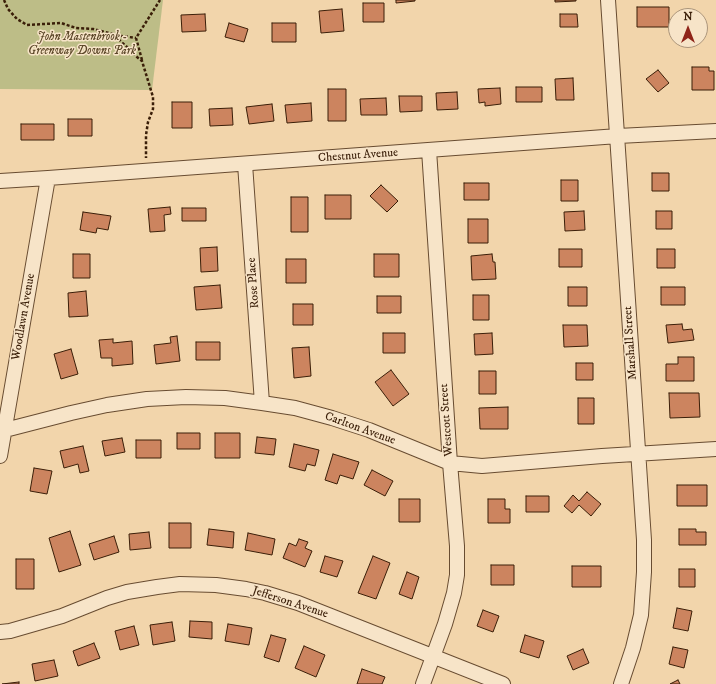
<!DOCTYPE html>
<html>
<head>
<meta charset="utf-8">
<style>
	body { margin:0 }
	#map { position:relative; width:716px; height:684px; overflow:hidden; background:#f2d5ab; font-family:"IM FELL DW Pica",serif }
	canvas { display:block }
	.north { position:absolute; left:668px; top:8px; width:40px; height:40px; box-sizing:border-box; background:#f7e4c8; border:1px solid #ab957b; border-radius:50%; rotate:0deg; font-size:11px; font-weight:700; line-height:16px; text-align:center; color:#3a1e08 }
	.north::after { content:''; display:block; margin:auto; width:14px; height:18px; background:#8f2418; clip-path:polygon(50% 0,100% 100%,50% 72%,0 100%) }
</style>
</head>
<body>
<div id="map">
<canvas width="716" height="684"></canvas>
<div class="north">N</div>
</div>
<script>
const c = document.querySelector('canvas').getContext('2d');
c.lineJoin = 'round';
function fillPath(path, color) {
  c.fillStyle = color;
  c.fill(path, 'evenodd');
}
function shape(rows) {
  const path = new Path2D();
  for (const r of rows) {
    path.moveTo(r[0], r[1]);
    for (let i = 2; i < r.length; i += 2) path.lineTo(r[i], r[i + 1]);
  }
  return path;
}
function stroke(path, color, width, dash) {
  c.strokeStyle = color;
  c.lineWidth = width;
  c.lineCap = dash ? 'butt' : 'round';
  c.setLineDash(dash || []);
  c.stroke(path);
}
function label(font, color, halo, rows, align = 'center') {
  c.font = font + ' "IM FELL DW Pica",serif';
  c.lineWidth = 3;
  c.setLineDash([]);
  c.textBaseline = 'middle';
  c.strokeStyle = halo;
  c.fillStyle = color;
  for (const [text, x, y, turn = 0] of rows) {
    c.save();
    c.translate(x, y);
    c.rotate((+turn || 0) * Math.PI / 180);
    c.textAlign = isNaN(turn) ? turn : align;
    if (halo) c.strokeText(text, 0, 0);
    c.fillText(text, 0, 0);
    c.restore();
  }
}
fillPath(shape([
	[0,0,163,0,152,90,0,89]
]), '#bdbd87');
const building = shape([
	[396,0,415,0,415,1,396,3,396,0],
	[555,0,576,0,576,1,555,2,555,0],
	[363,3,384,3,384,22,363,22,363,3],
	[637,7,669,7,669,27,637,27,637,7],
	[342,9,344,31,321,33,319,11,342,9],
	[205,14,206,31,182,32,181,15,205,14],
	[560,14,577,14,578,27,560,27,560,14],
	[229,23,248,29,244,42,225,37,229,23],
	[272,23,296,23,296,42,272,42,272,23],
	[692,67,709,67,709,71,714,71,714,90,692,90,692,67],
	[658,70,669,83,658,92,646,79,658,70],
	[573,78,574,100,556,100,555,79,573,78],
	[516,87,542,87,542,102,516,102,516,87],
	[500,88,501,104,485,106,485,102,479,103,478,89,500,88],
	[328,89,346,89,346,121,328,121,328,89],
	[457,92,458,109,437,110,436,93,457,92],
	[399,96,422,96,422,111,400,112,399,96],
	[386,98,387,115,361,115,360,99,386,98],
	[172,102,192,102,192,128,172,128,172,102],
	[311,103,312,121,287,123,285,105,311,103],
	[272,104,274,121,249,124,246,107,272,104],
	[232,108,233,125,210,126,209,109,232,108],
	[68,119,92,119,92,136,68,136,68,119],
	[21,124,54,124,54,140,21,140,21,124],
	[652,173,669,173,669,191,652,191,652,173],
	[561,180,578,180,578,201,561,201,561,180],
	[464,183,489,183,489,200,464,200,464,183],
	[381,185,398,201,387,212,370,196,381,185],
	[325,195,351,195,351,219,325,219,325,195],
	[291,197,308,197,308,232,291,232,291,197],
	[170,207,171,214,164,215,165,231,150,232,148,209,170,207],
	[182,208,206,208,206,221,182,221,182,208],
	[584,211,585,230,565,231,564,212,584,211],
	[656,211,672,211,672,229,656,229,656,211],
	[83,212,111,216,108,230,97,228,96,233,80,230,83,212],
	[468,219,488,219,488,243,468,243,468,219],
	[217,247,218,271,201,272,200,248,217,247],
	[559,249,582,249,582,267,559,267,559,249],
	[657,249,675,249,675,268,657,268,657,249],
	[73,254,90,254,90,278,73,278,73,254],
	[374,254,399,254,399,277,374,277,374,254],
	[492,254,493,262,495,262,496,279,472,280,471,256,492,254],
	[286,259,306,259,306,283,286,283,286,259],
	[220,285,222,308,196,310,194,287,220,285],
	[568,287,587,287,587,306,568,306,568,287],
	[661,287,685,287,685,305,661,305,661,287],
	[86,291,88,316,69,317,68,293,86,291],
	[473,295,489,295,489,320,473,320,473,295],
	[377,296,401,296,401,313,377,313,377,296],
	[293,304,313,304,313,325,293,325,293,304],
	[682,324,683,330,692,329,694,340,668,343,666,325,682,324],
	[563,325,587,325,588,346,564,347,563,325],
	[383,333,405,333,405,353,383,353,383,333],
	[492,333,493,354,475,355,474,334,492,333],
	[177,336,180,361,156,364,154,345,171,343,170,337,177,336],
	[113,339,113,343,132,341,133,364,112,366,112,358,101,358,99,340,113,339],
	[196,342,220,342,220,360,196,360,196,342],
	[309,347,311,376,294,378,292,348,309,347],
	[71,349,78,374,61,379,54,354,71,349],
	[678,357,694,357,694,381,666,381,666,364,678,364,678,357],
	[576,363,593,363,593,380,576,380,576,363],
	[391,370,409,394,393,406,375,382,391,370],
	[479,371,496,371,496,394,479,394,479,371],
	[669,393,699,393,700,417,670,418,669,393],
	[578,398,594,398,594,424,578,424,578,398],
	[508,407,508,429,480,429,479,408,508,407],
	[177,433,200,433,200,449,177,449,177,433],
	[215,433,240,433,240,458,215,458,215,433],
	[257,437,276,439,274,455,255,453,257,437],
	[122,438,125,452,105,456,102,441,122,438],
	[136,440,161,440,161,458,136,458,136,440],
	[294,444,319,450,315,466,307,464,305,471,289,467,294,444],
	[83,446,89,471,80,473,78,464,64,468,60,451,83,446],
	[333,454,359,462,353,479,340,475,337,484,325,480,333,454],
	[34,468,52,471,47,494,30,491,34,468],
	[372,470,393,481,385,496,364,485,372,470],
	[677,485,707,485,707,506,677,506,677,485],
	[587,492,601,504,591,516,579,505,572,513,564,506,573,495,579,501,587,492],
	[526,496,549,496,549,512,526,512,526,496],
	[399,499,420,499,420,522,399,522,399,499],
	[488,499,505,499,505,509,510,509,510,523,488,523,488,499],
	[169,523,191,523,191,548,169,548,169,523],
	[209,529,234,532,233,548,207,545,209,529],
	[679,529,696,529,696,532,706,532,706,545,679,545,679,529],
	[70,531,81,565,59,572,49,538,70,531],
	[149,532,151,548,130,550,129,534,149,532],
	[248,533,275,539,272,555,245,550,248,533],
	[114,536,119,552,94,560,89,544,114,536],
	[299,539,308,542,305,548,312,551,305,567,283,558,289,543,296,546,299,539],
	[325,556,343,561,337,577,320,572,325,556],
	[373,556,390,563,376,599,358,593,373,556],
	[16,559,34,559,34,589,16,589,16,559],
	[491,565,514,565,514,585,491,585,491,565],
	[572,566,601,566,601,587,572,587,572,566],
	[679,569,695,569,695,587,679,587,679,569],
	[407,572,419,577,412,599,399,594,407,572],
	[677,608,692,611,688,631,673,628,677,608],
	[483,610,499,616,493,632,477,626,483,610],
	[190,621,212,622,212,639,189,637,190,621],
	[172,622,175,641,153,645,150,625,172,622],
	[228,624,252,628,249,645,225,641,228,624],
	[134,626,139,645,120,650,115,631,134,626],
	[271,635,286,639,279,662,264,657,271,635],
	[525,635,544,641,539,658,520,652,525,635],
	[94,643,100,658,78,666,73,651,94,643],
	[304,646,325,655,316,677,295,668,304,646],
	[673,647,688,650,684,668,669,664,673,647],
	[583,649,589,663,573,670,567,656,583,649],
	[54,660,58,676,35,681,32,664,54,660],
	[362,669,385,677,382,684,357,684,362,669],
	[678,680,680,684,670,684,678,680],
	[19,682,19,684,2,684,19,682]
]);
fillPath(building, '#cc845f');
stroke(building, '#3a1e08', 1);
const minor = shape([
	[608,0,644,540,644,572,641,615,633,648,621,684],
	[245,164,262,403],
	[0,181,48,178,618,136,716,131],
	[5,430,71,413,107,405,147,399,186,397,225,398,262,403,295,408,332,418,369,430,450,463,482,466,602,456,716,449],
	[0,456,48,178],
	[0,632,10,631,62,616,107,598,127,592,157,587,180,584,216,585,246,589,265,593,298,603,503,684],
	[423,684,445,624,454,593,457,575,457,546,450,463,429,150]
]);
stroke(minor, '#684c31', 16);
stroke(shape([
	[4,0,8,9,17,19,27,25,61,23,76,28,93,29,113,34,129,49,137,57,142,61,153,97,153,109,148,122,146,135,146,158],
	[115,35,136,38],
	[142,60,136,38,160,0]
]), '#3a1e08', 2.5, [3, 2]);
stroke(minor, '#f7e4c8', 14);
label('italic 12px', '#5b4628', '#f7e4c8', [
	["John Mastenbrook -",82,38],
	["Greenway Downs Park",82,52]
]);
label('12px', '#3a1e08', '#f7e4c8', [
	["Chestnut Avenue",358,156,-4],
	["Rose Place",254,283,-94],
	["Woodlawn Avenue",24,317,-80],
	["Marshall Street",631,343,-94],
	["Westcott Street",447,420,-94],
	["Carlton Avenue",360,429,20],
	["Jefferson Avenue",290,603,18]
]);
</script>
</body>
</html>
